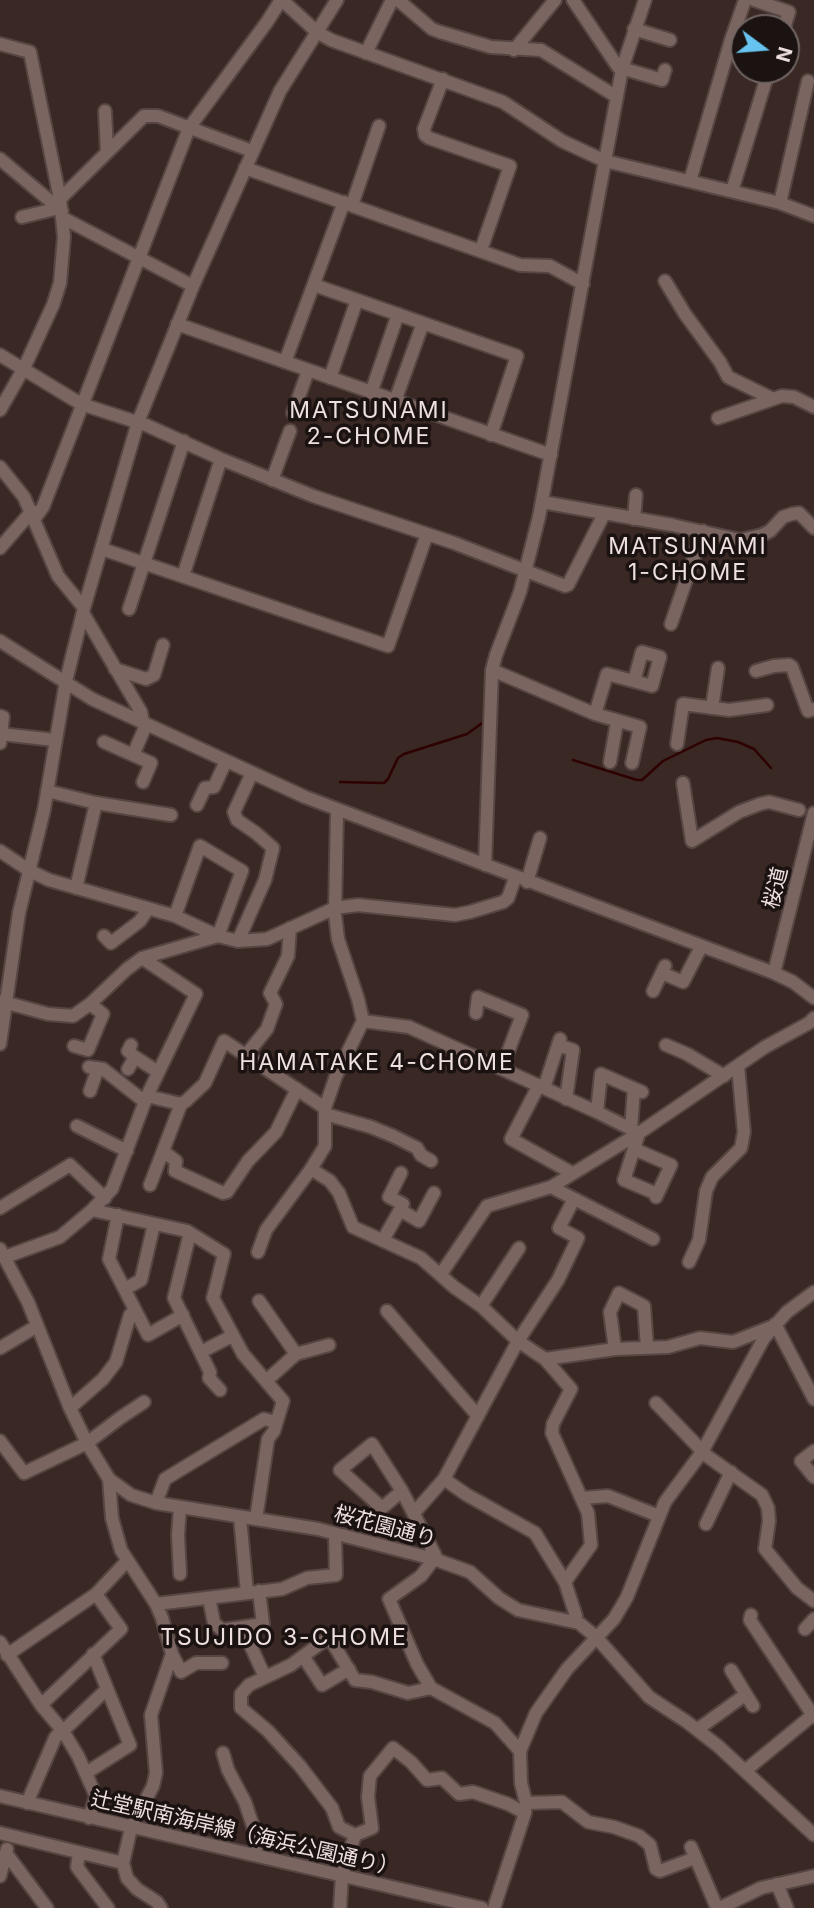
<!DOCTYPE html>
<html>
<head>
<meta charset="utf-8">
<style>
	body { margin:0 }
	#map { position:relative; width:814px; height:1908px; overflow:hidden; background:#3a2824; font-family:Inter,sans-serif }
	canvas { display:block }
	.north { position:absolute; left:730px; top:14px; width:70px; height:70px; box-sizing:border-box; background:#1b1311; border:2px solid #6f6563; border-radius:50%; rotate:106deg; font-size:19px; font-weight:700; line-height:28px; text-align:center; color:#ede0de }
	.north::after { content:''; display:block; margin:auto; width:24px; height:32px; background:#67c4f0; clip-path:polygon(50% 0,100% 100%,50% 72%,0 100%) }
</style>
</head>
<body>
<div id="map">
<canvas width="814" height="1908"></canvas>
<div class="north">N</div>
</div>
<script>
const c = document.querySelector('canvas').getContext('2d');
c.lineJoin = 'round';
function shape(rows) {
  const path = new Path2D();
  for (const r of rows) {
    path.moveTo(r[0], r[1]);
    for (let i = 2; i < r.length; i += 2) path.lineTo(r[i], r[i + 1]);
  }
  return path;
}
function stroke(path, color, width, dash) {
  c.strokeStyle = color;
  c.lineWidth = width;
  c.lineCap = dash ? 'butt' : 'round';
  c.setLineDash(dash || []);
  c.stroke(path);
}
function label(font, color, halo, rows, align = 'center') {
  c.font = font + ' Inter,"Noto Sans JP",sans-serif';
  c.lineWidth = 7;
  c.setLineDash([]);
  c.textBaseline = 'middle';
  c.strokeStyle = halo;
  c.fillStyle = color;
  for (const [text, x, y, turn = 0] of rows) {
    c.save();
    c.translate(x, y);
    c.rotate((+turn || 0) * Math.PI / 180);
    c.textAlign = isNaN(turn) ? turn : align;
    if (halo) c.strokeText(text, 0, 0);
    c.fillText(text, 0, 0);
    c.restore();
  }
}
stroke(shape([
	[573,760,637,780,642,780,663,761,706,740,717,738,738,742,754,749,771,768],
	[340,782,384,783,388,779,398,758,404,754,467,734,485,721]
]), '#2d0200', 2.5);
const minor = shape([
	[282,0,317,32,331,40,503,102,562,141,605,161,780,203,814,216],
	[398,0,432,29,440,32,491,47,541,50,617,97],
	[573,0,618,67,662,80,665,70],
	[754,0,789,12,784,28],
	[634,29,670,40],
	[0,44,30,52,60,199,64,237,60,283,53,305,24,368,0,410],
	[514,50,555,0],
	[366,53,392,0],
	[443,79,424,129,425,135,429,138,510,166,481,250],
	[105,111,107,152],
	[0,159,62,211],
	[245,168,520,265,550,266,583,284],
	[690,181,731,40,745,0],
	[732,191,769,70],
	[60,199,144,116,158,116,252,151],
	[780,203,808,81],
	[352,205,379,126],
	[22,217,59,208],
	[63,218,193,286],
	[665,281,685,314,720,362,728,377,773,399],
	[314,285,517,356,491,435],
	[177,324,551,455],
	[0,355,81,404,146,425,221,459,313,496,454,543,565,586,568,585,604,514],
	[285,362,344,202],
	[330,378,357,300],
	[371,393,398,314],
	[395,401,423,323],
	[293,413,308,371],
	[718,418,782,396,794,397,814,407],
	[0,467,24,497,58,576,84,608],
	[272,480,290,431],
	[542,502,672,525,740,540,762,535,770,531,783,517,792,514,799,513,814,528],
	[35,518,43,507,189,128,267,22,281,0],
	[634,519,636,495],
	[0,548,32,511],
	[102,549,388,646,427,534],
	[183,576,221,459],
	[129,609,184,441],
	[83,613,141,712,143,723],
	[671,624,703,531],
	[0,641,92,699,305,797,774,973,793,982,814,998],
	[115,669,146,679,154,675,163,645],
	[492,670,595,714,640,727,632,763],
	[756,671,774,666,789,665,792,667,808,711,814,709],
	[712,708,718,668],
	[595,714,607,674,652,686,660,657,642,652,634,681],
	[0,716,3,717,0,743],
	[1,734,55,740],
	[104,742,151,763,143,782],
	[677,744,683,704,729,710,767,705],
	[133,755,146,725],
	[610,762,617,722],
	[683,783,692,841,739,812,760,804,769,802,799,810],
	[47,791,96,803,171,815],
	[197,805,205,788,214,787,226,761],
	[0,851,30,871,49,880,175,916,218,936,238,941,267,939,335,908,358,905,455,915,470,912,503,902,508,898,515,878],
	[485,865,492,670,496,655,520,592,539,517,622,69,645,0],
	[527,882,540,838],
	[76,888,96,803],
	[104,936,111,943,140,921,148,909],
	[238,941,265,880,273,848,256,833,237,820,234,812,252,773],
	[662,973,683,982,701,947],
	[774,973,814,813],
	[653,991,665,966],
	[0,1001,48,1014,73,1016,90,1004,127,969,142,958,218,936,242,871,200,846,175,916],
	[476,1013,478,997,522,1015,502,1068],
	[363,1021,409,1027,597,1112,639,1133],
	[0,1044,19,913,44,810,66,681,84,608,138,422,193,286,280,91,337,0],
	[131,1045,128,1051,135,1057],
	[558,1045,573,1050,566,1099],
	[666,1045,687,1054,724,1076],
	[74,1046,88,1050,103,1014,90,1004],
	[246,1055,267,1029,276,1004,270,993,288,956,290,928],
	[89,1067,103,1069,145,1102],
	[128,1069,135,1057,158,1072],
	[539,1085,511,1139,572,1173],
	[544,1088,560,1039],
	[90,1091,98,1068],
	[147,1096,181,1104,186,1101,205,1083,224,1041,325,1108],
	[597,1112,601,1074,642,1092],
	[325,1114,371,1127,393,1136,417,1148,421,1155,431,1161],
	[77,1126,127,1151],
	[631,1129,634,1089],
	[639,1133,624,1180,657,1194],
	[634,1149,671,1165,656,1197],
	[163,1151,176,1161,175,1171,223,1193,227,1192,248,1161,276,1132,297,1089],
	[311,1169,330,1181,339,1193,353,1227,421,1258,454,1287,481,1306,518,1341,545,1359,571,1389,553,1424,552,1433,588,1513,591,1545,565,1582],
	[150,1185,181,1104],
	[551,1187,653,1239],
	[0,1208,70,1165,105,1198],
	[92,1210,187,1231,224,1254,213,1298,243,1354,283,1401,274,1431,268,1439,256,1519],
	[400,1210,403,1204,389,1197,401,1173],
	[118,1215,109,1259,148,1335,183,1315],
	[190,1233,174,1298,210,1372,209,1378,220,1390],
	[383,1240,400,1210,419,1221,434,1193],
	[0,1249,28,1302,70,1408,87,1443,109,1479,131,1495,156,1503,318,1529,434,1559,470,1572,499,1598,518,1610,579,1623,596,1637,649,1697,687,1722,718,1746,814,1835],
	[258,1252,266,1230,311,1169,325,1146,325,1108,336,1076,363,1021,358,999,338,939,335,914,337,810],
	[5,1257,60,1237,92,1210,112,1189,147,1096,196,994,142,958],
	[689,1262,699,1240,706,1191,712,1177,741,1148,744,1132,738,1066],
	[441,1274,487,1206,551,1187,639,1133,765,1047,809,1023,814,1018],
	[125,1289,141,1280,154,1224],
	[259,1301,296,1354],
	[481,1306,519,1248],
	[387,1311,478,1416],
	[775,1324,814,1399],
	[0,1348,37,1326],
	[615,1349,610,1312,619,1293,644,1306,647,1347],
	[201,1352,232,1336],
	[545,1359,615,1349,668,1347,700,1338,733,1342,771,1327],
	[266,1381,296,1354,329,1345],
	[656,1403,707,1456,762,1495,768,1508,769,1521,765,1549,797,1588,814,1601],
	[70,1408,103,1379,116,1362,130,1315,135,1310],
	[0,1441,24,1473,87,1443,120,1418,144,1402],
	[814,1451,801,1461,814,1477],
	[109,1479,112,1518,121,1550,156,1604,162,1618,172,1654,181,1672,196,1663,222,1663],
	[444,1479,467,1495,535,1533,565,1582,576,1616,575,1621],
	[402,1491,382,1508,340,1470,372,1444,402,1491,435,1555,434,1559,421,1576,389,1599,417,1664,431,1688,495,1723,520,1751],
	[582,1498,608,1496,659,1516],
	[156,1503,165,1479,264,1419,276,1422],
	[180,1507,178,1535,180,1574],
	[414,1513,444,1479,518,1341,558,1280,578,1238,559,1228,574,1199],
	[240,1517,247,1593],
	[706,1524,731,1472],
	[209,1598,214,1623,222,1630,263,1624,259,1591],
	[156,1604,282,1589,307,1578,336,1575,335,1534],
	[751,1615,750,1620,814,1717],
	[242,1627,265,1677],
	[805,1629,814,1619],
	[0,1642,41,1705,63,1731,78,1756,96,1796,89,1818],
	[7,1655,96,1594,127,1561],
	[303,1656,322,1685,349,1669],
	[731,1670,753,1706],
	[41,1705,121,1629,96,1594],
	[698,1729,745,1695],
	[63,1731,107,1689],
	[223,1753,228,1770,245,1802,258,1841,254,1855],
	[746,1770,814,1714],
	[86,1773,130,1745,93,1654],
	[0,1796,482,1908],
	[27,1803,55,1738,62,1729],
	[526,1803,562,1802,588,1822,614,1827,639,1836,650,1845,656,1869,660,1871,695,1858],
	[0,1833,123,1863],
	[355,1835,339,1827,332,1808,300,1766,268,1731,241,1708,241,1694,249,1685,291,1665,329,1637,355,1680,372,1682,408,1693,431,1688],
	[691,1847,717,1908],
	[6,1853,47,1908],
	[79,1853,77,1867,108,1908],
	[0,1876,7,1849],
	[777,1884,787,1908],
	[161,1908,157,1902,137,1889,127,1878,123,1863,131,1828,153,1786,156,1773,151,1715,172,1654],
	[340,1908,342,1875,355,1835,372,1828,368,1797,370,1776,393,1748,411,1762,427,1780,442,1778,459,1794,473,1792,508,1804,525,1813],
	[494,1908,525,1813,526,1803,521,1783,520,1751,536,1713,567,1669,614,1619,627,1597,665,1502,702,1452,764,1338,787,1312,814,1292],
	[720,1908,761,1888,814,1876]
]);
stroke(minor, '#564643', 16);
stroke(minor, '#7b6561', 12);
label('21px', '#ede0de', '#1b1311', [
	["桜道",776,888,-76],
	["桜花園通り",385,1527,15],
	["辻堂駅南海岸線（海浜公園通り）",245,1834,13]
]);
c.letterSpacing = '2px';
label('23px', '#ede0de', '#1b1311', [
	["MATSUNAMI",369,411],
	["2-CHOME",369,437],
	["MATSUNAMI",688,547],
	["1-CHOME",688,573],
	["HAMATAKE 4-CHOME",377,1063],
	["TSUJIDO 3-CHOME",284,1638]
]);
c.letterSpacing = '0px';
</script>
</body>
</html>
